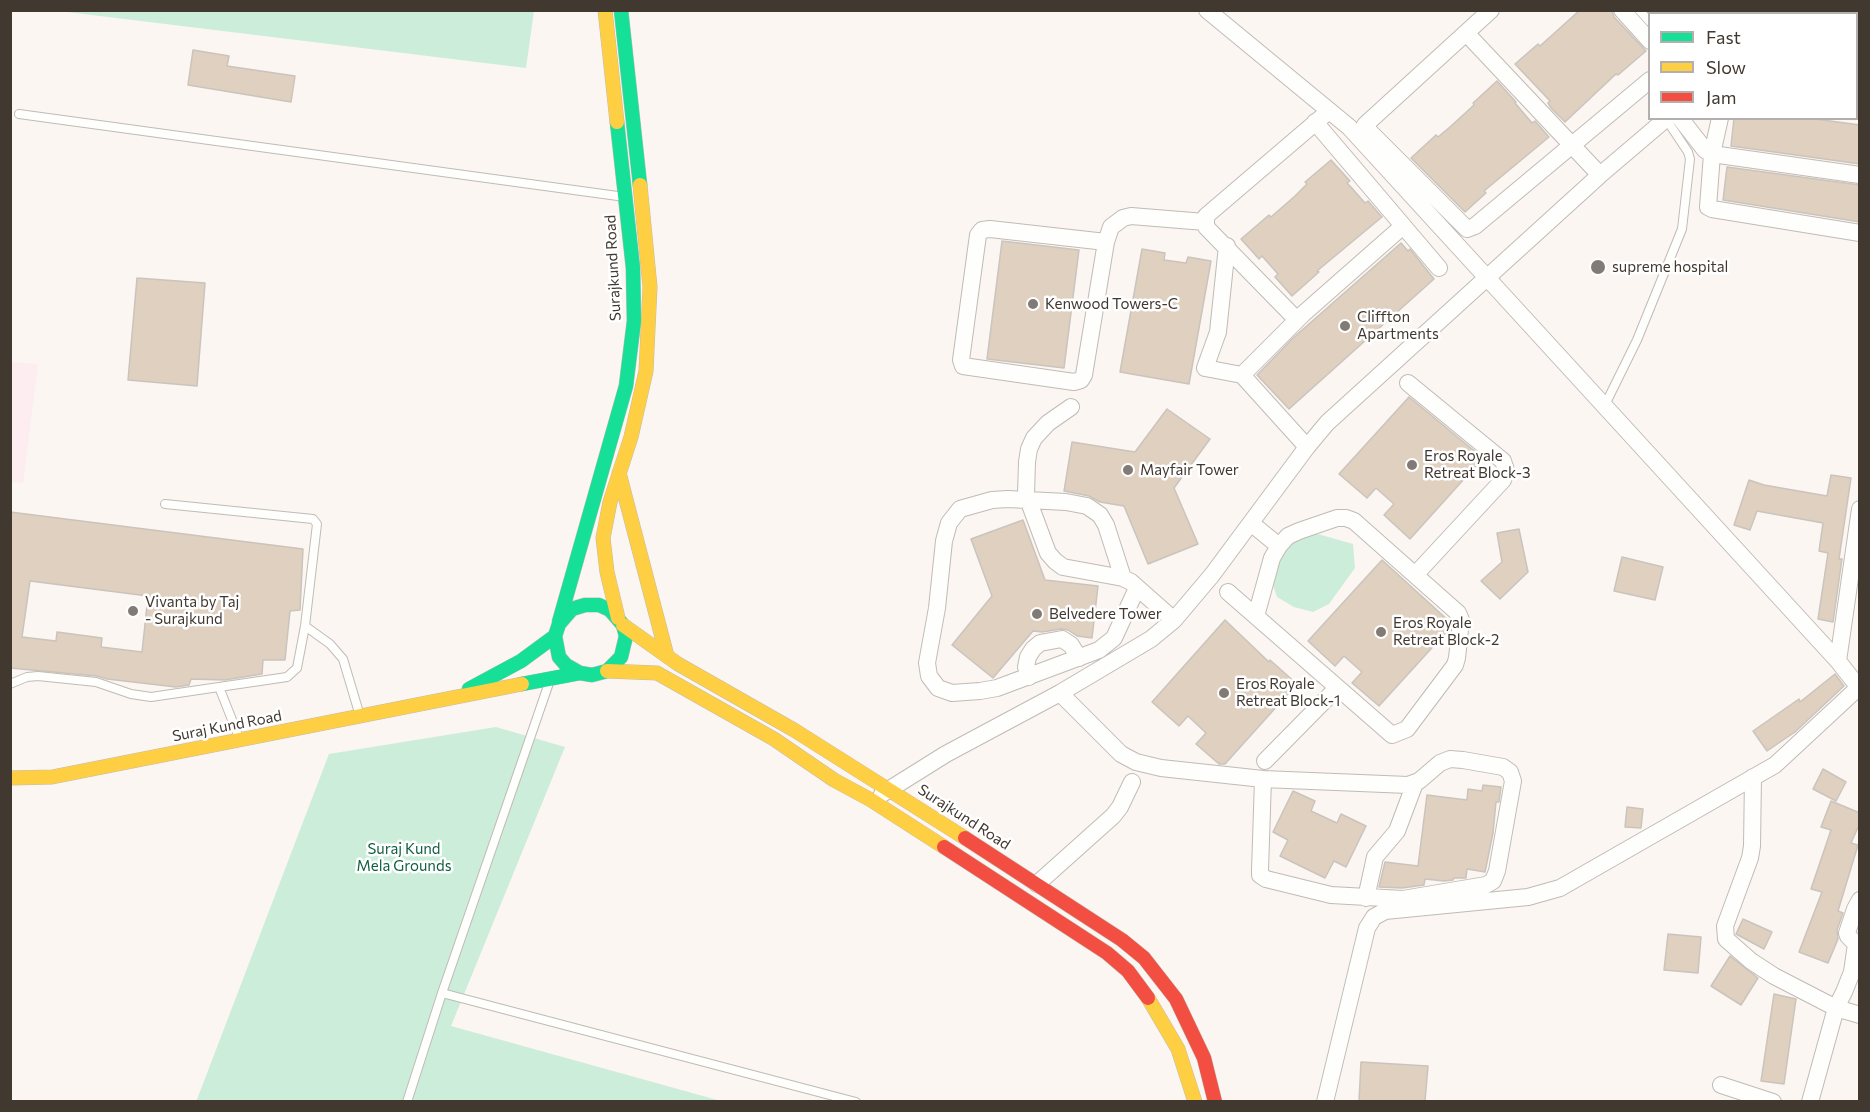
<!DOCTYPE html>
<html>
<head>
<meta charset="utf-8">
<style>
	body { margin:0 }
	#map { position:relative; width:1870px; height:1112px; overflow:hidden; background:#fbf6f1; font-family:Commissioner,sans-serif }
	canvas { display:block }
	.frame { position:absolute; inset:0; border:12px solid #413830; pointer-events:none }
	.legend { position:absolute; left:1648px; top:12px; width:210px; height:108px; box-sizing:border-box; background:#fff; border:2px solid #b3afac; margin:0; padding:8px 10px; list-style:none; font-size:18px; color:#413830 }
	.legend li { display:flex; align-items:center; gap:12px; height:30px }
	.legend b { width:30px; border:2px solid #b3afac }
</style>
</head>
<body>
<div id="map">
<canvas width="1870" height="1112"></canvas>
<div class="frame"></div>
<ul class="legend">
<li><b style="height:8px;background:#16e098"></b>Fast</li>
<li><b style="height:8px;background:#ffcf43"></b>Slow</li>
<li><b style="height:8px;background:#f24e42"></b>Jam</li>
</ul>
</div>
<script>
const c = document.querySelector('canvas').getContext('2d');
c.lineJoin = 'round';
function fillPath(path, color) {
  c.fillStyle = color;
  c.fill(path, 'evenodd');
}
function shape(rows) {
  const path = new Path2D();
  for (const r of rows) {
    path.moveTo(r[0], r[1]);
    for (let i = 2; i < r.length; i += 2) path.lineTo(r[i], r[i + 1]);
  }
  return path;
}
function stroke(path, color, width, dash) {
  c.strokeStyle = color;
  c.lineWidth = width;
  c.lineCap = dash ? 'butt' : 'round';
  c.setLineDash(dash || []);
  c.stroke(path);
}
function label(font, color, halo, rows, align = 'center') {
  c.font = font + ' Commissioner,sans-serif';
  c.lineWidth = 5;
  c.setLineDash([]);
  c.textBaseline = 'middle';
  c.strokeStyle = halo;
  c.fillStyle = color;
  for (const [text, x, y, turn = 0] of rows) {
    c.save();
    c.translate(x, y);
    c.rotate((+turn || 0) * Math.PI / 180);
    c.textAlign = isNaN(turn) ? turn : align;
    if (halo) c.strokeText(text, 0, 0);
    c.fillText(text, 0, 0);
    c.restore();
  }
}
fillPath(shape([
	[10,362,38,364,23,483,11,482]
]), '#fdedf1');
fillPath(shape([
	[59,11,534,11,526,68],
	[1314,533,1353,544,1355,568,1329,604,1313,612,1294,607,1277,597,1272,582,1277,556,1289,539],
	[496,727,565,747,451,1026,721,1101,196,1102,329,754]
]), '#ccedd9');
const building = shape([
	[1580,10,1612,10,1614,17,1646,51,1618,75,1616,74,1565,122,1551,108,1548,103,1550,101,1515,64,1538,44,1540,46,1580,10],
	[193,50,229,56,227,66,295,76,291,102,188,85,193,50],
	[1497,81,1516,102,1515,103,1532,123,1535,121,1549,137,1484,191,1486,193,1465,212,1411,158,1436,135,1438,137,1450,127,1474,105,1473,103,1497,81],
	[1734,118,1808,118,1860,125,1860,164,1731,146,1734,118],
	[1331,160,1350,181,1347,183,1350,186,1365,203,1368,201,1382,217,1317,271,1319,272,1292,296,1275,277,1278,274,1262,256,1259,259,1241,239,1269,215,1271,217,1295,196,1307,184,1305,182,1331,160],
	[1727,167,1860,185,1860,222,1723,200,1727,167],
	[1002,241,1079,250,1064,368,987,359,1002,241],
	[1401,243,1408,251,1410,249,1434,279,1289,409,1257,375,1293,338,1401,243],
	[1142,249,1165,253,1164,260,1186,263,1188,257,1211,261,1189,384,1120,372,1142,249],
	[137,278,205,283,197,386,128,380,137,278],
	[1409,397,1483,458,1410,539,1384,515,1394,504,1376,488,1367,498,1339,474,1409,397],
	[1167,409,1210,439,1174,488,1198,544,1148,564,1124,506,1100,502,1089,496,1064,491,1072,442,1135,452,1167,409],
	[1831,475,1851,478,1839,559,1842,559,1833,622,1818,619,1828,553,1819,551,1823,523,1757,511,1750,530,1734,525,1749,480,1764,485,1827,496,1831,475],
	[10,512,303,549,300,610,290,611,285,660,263,660,262,674,225,680,191,679,189,685,176,687,107,679,97,676,10,668,10,512],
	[30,581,148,596,142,652,101,647,102,638,57,632,56,641,22,637,30,581],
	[1023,520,1045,580,1098,586,1092,638,1077,636,1068,630,1061,629,1042,632,1033,631,993,678,952,645,992,596,971,539,1023,520],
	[1519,529,1528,572,1500,599,1481,581,1502,562,1497,533,1519,529],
	[1622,557,1663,567,1655,600,1614,591,1622,557],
	[1382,560,1450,622,1450,628,1379,706,1352,683,1362,672,1344,656,1335,666,1308,641,1382,560],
	[1225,620,1269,662,1270,660,1297,684,1225,764,1219,764,1196,744,1206,733,1188,716,1179,726,1152,702,1225,620],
	[1835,674,1844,686,1795,732,1767,751,1753,731,1799,699,1800,702,1835,674],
	[1823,769,1846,782,1836,801,1813,789,1823,769],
	[1483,785,1501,787,1499,802,1496,802,1493,833,1485,872,1467,869,1466,878,1454,878,1453,880,1444,881,1425,879,1424,885,1402,888,1379,887,1385,862,1418,866,1427,795,1467,800,1468,789,1482,791,1483,785],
	[1293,791,1315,801,1311,811,1337,823,1341,814,1366,826,1346,867,1334,861,1325,878,1280,856,1288,840,1273,832,1293,791],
	[1831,801,1860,813,1860,823,1851,843,1858,845,1838,911,1843,913,1837,930,1838,939,1828,963,1799,952,1822,892,1811,889,1831,830,1821,827,1831,801],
	[1627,807,1643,809,1641,828,1625,827,1627,807],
	[1743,919,1772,932,1764,949,1736,934,1743,919],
	[1668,934,1701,937,1698,973,1664,970,1668,934],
	[1730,956,1758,978,1741,1005,1711,986,1730,956],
	[1774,994,1796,999,1784,1084,1761,1081,1774,994],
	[1361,1062,1428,1066,1425,1101,1359,1101,1361,1062]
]);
fillPath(building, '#dfd0c0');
stroke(building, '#cac4bd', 1.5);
const lane = shape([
	[1639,10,1650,22],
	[1722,14,1724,10],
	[19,114,625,197],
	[1604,407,1637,340,1682,229,1690,159,1688,152,1666,119],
	[165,504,313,519,317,524,305,626,297,668,287,677,219,687],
	[305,626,330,644,343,659,360,716],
	[10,684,27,677,38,676,96,682,131,694,151,697,219,687,240,740],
	[442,993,856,1102],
	[407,1102,442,993,549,683]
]);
const street = shape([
	[1207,10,1349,127,1838,661,1860,689],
	[1491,10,1365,125,1367,129,1467,229,1475,226,1650,80],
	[1622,10,1650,41],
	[1772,14,1775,10],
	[1467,34,1600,175],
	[1856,75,1860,77],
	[1856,108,1860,109],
	[1680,118,1705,150,1712,154,1860,175],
	[1720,118,1712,154,1708,207,1712,209,1860,233],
	[1315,122,1439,268],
	[1106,242,990,229,982,230,978,235,961,360,963,366,1074,382,1081,380,1084,375,1106,242,1111,227,1123,218,1131,216,1205,222],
	[1227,246,1218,332,1205,368,1242,375,1307,447],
	[1297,320,1206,227,1206,216,1329,111],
	[1242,375,1303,314,1403,226],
	[1408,383,1503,461,1506,470,1503,480,1415,575],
	[1071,407,1048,423,1034,438,1029,449,1027,462,1026,494,1048,553,1055,561,1063,567,1123,578,1131,582,1174,620],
	[1252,524,1279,546],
	[1123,578,1106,525,1100,515,1087,506,1066,502,1008,499,992,500,960,509,949,523,944,541,937,608,927,663,929,676,938,688,952,693,980,691,997,688,1099,650,1114,638,1137,588],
	[1228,592,1392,735,1407,729,1455,665,1457,658,1461,620,1458,613,1354,521,1346,518,1337,518,1299,531,1288,536,1279,546,1272,558,1256,616],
	[1838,661,1860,509],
	[1029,677,1026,667,1028,657,1033,649,1040,643,1062,639,1071,645,1079,658],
	[1060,693,1121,754,1136,762,1161,768,1263,779,1408,785,1419,781,1440,763,1450,759,1463,760,1503,767,1510,772,1513,781,1497,871,1493,881,1486,885,1403,899,1331,895,1266,879,1260,875,1260,870,1263,779],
	[1265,761,1337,688],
	[1753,777,1752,846,1750,858,1725,926,1726,939,1751,961,1774,976,1836,1008,1860,1015],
	[882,794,946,754,1060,693,1151,639,1174,620,1212,575,1307,447,1327,423,1600,175,1667,118],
	[1037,884,1113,816,1120,807,1132,782],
	[1366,898,1375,857,1397,831,1415,783],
	[1721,1085,1773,1102],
	[1325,1102,1367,928,1374,917,1385,911,1528,897,1560,888,1775,765,1858,688],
	[1810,1102,1836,1008,1844,992,1852,972,1856,944,1848,936,1847,933,1855,909,1860,900]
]);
const fast = shape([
	[621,10,640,185],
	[559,622,626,386,634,321,633,268,617,122],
	[522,684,580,673,592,675,607,671,621,657,626,636,623,625,610,610,599,605,585,605,572,609,559,624,555,636,559,657,566,665,580,673],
	[469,689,521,661,555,636]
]);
const slow = shape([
	[605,10,617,122],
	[619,473,667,656],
	[618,618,607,572,603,538,610,502,631,437,646,371,650,287,640,185],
	[623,625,678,664,794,730,965,838],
	[607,671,657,673,774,739,834,780,871,800,944,847],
	[10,778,52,777,522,684],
	[1148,998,1178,1049,1195,1102]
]);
const jam = shape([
	[965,838,1122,940,1144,958,1176,999,1204,1058,1215,1102],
	[944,847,1107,953,1128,971,1148,998]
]);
stroke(lane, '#c1bbb4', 10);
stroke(street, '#c1bbb4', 18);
stroke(fast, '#c1bbb4', 15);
stroke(slow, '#c1bbb4', 15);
stroke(jam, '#c1bbb4', 15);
stroke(lane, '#fefefd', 8);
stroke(street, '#fefefd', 16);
stroke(fast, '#16e098', 14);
stroke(slow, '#ffcf43', 14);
stroke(jam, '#f24e42', 14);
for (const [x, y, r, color] of [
	[1598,267,8,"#827a74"],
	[1033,304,6,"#827a74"],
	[1345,326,6,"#827a74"],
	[1412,465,6,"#827a74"],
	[1128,470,6,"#827a74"],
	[133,611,6,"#827a74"],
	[1037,614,6,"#827a74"],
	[1381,632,6,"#827a74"],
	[1224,693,6,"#827a74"]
]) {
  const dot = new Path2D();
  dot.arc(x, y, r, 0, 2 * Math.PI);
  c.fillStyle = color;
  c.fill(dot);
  stroke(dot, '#fff', 2);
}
label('15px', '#413830', '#fff', [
	["supreme hospital",1612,267],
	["Kenwood Towers-C",1045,304],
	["Cliffton",1357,317],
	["Apartments",1357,334],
	["Eros Royale",1424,456],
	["Retreat Block-3",1424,473],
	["Mayfair Tower",1140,470],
	["Vivanta by Taj",145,602],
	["- Surajkund",145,619],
	["Belvedere Tower",1049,614],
	["Eros Royale",1393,623],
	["Retreat Block-2",1393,640],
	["Eros Royale",1236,684],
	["Retreat Block-1",1236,701]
], 'left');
label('15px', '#413830', '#fff', [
	["Surajkund Road",613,268,-93],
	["Suraj Kund Road",227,726,-11],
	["Surajkund Road",964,817,33]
]);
label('15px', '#0f5f40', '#fff', [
	["Suraj Kund",404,849],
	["Mela Grounds",404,866]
]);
</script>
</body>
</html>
